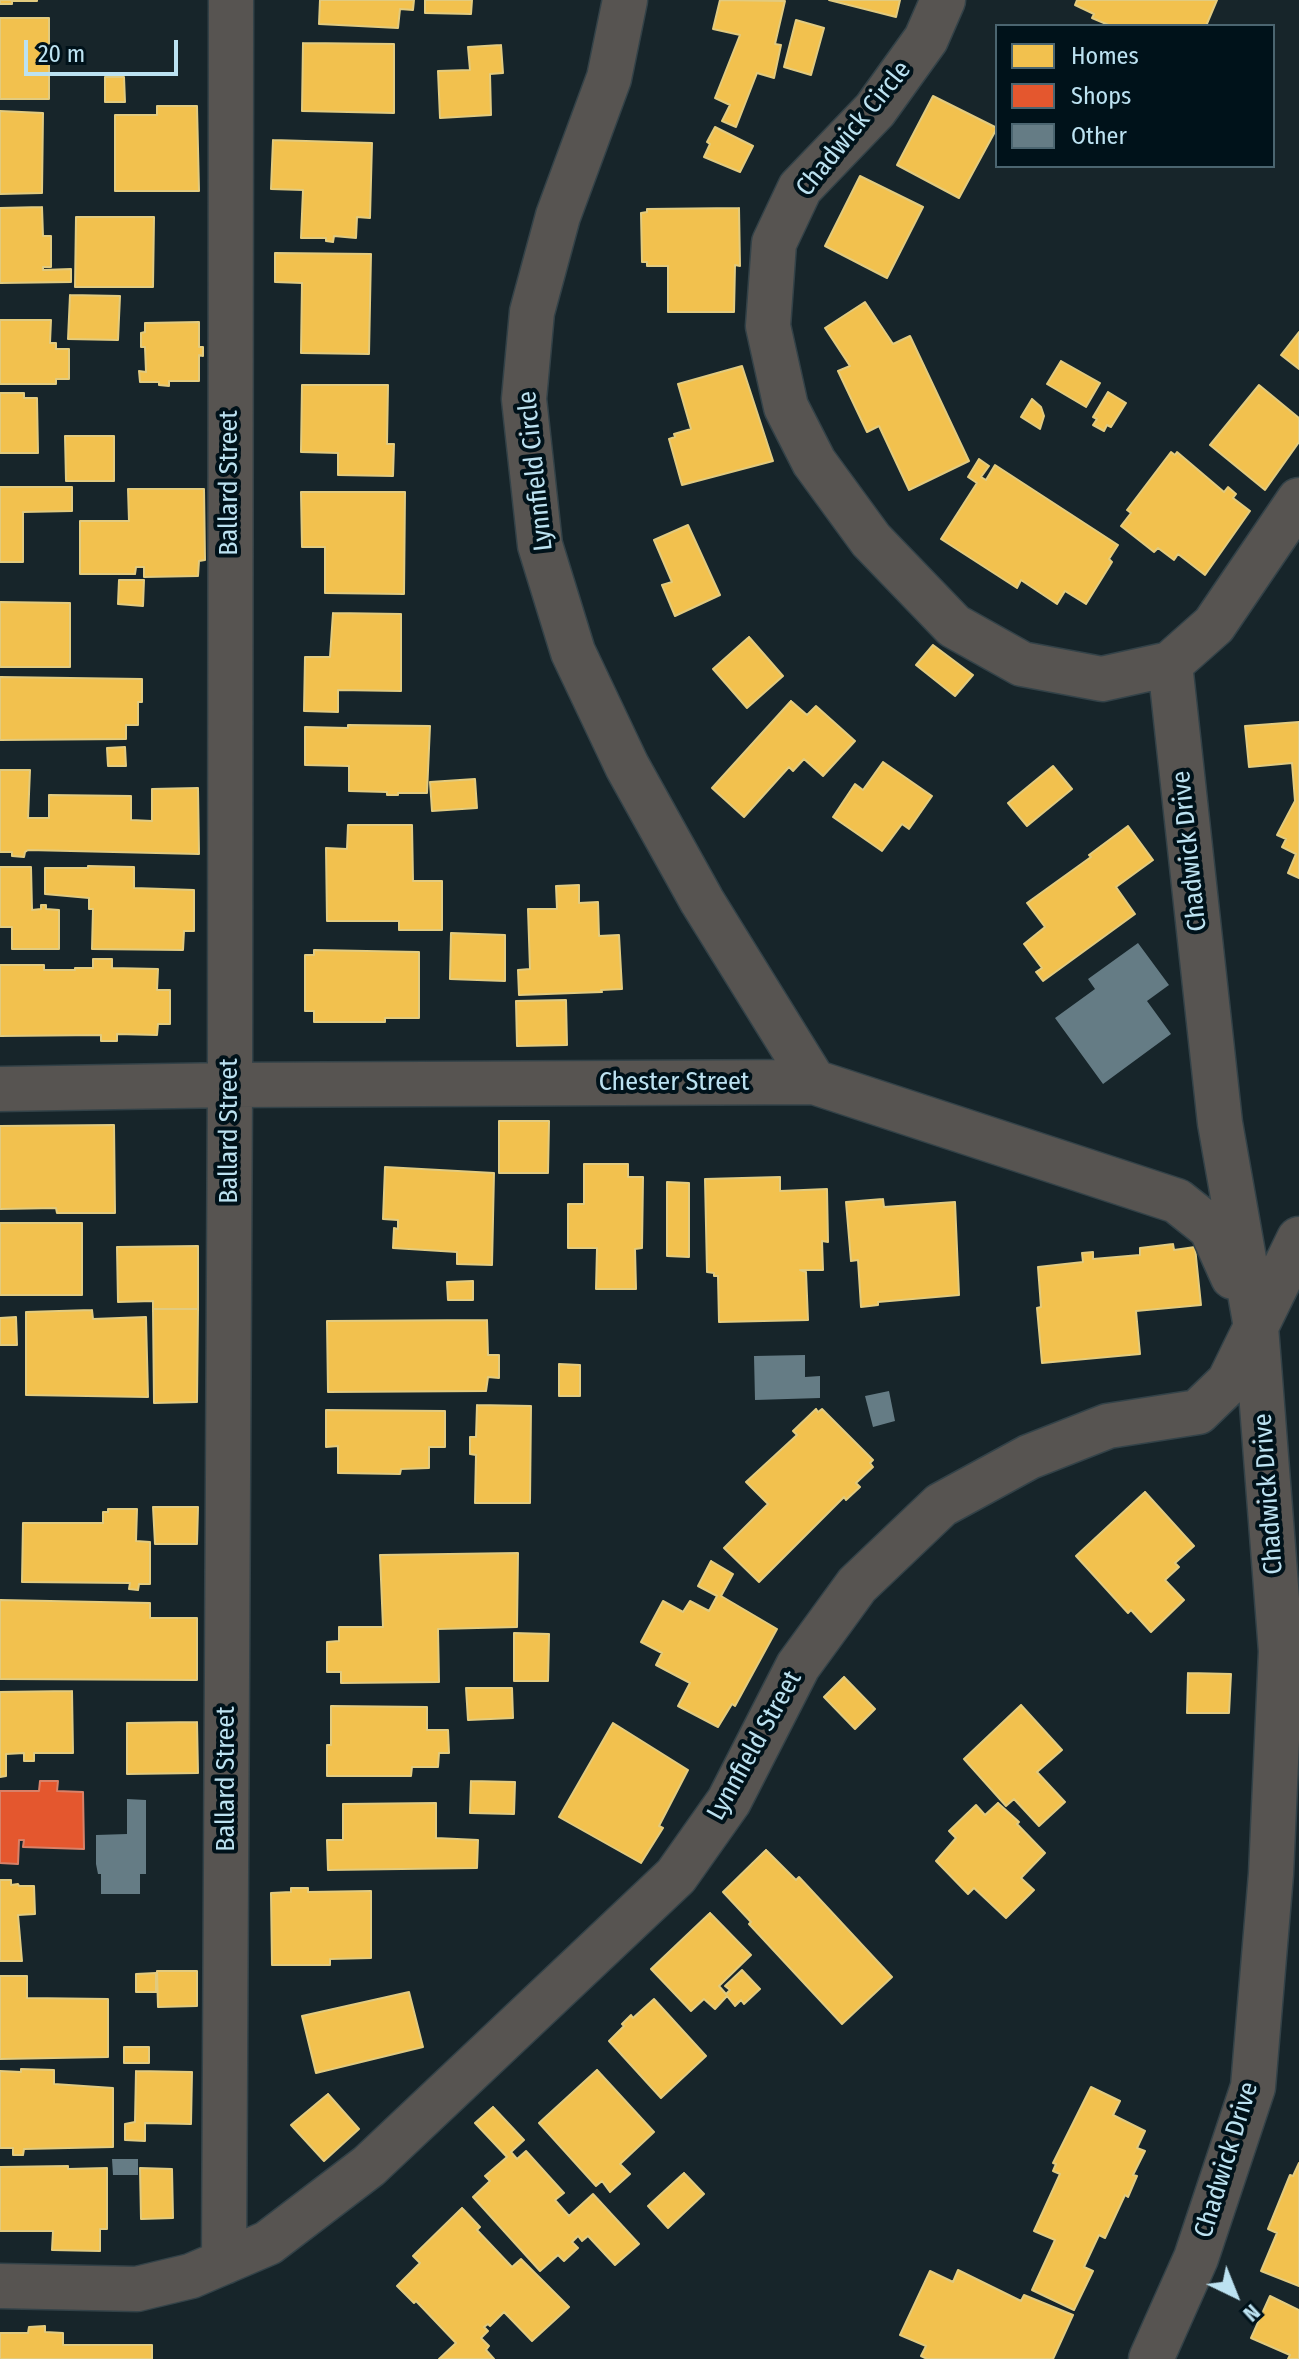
<!DOCTYPE html>
<html>
<head>
<meta charset="utf-8">
<style>
	body { margin:0 }
	#map { position:relative; width:1299px; height:2359px; overflow:hidden; background:#17252a; font-family:"Fira Sans Condensed",sans-serif }
	canvas { display:block }
	.legend { position:absolute; left:995px; top:24px; width:280px; height:144px; box-sizing:border-box; background:#00121a; border:2px solid #4b6570; margin:0; padding:10px 14px; list-style:none; font-size:24px; color:#bce2f1 }
	.legend li { display:flex; align-items:center; gap:16px; height:40px }
	.legend b { width:40px; border:2px solid #4b6570 }
	.north { position:absolute; left:1195px; top:2255px; width:80px; height:80px; -webkit-text-stroke:6px #00121a; paint-order:stroke; rotate:137deg; font-size:22px; font-weight:700; line-height:32px; text-align:center; color:#bce2f1 }
	.north::after { content:''; display:block; margin:auto; width:28px; height:36px; background:#bce2f1; clip-path:polygon(50% 0,100% 100%,50% 72%,0 100%) }
	.scale { position:absolute; left:24px; top:40px; width:154px; height:36px; box-sizing:border-box; border:4px solid #bce2f1; border-top:0; padding-left:10px; font-size:24px; line-height:28px; white-space:nowrap; color:#bce2f1; -webkit-text-stroke:6px #00121a; paint-order:stroke }
</style>
</head>
<body>
<div id="map">
<canvas width="1299" height="2359"></canvas>
<ul class="legend">
<li><b style="height:22px;background:#f2c14e"></b>Homes</li>
<li><b style="height:22px;background:#e4572e"></b>Shops</li>
<li><b style="height:22px;background:#657c85"></b>Other</li>
</ul>
<div class="north">N</div>
<div class="scale">20 m</div>
</div>
<script>
const c = document.querySelector('canvas').getContext('2d');
c.lineJoin = 'round';
function fillPath(path, color) {
  c.fillStyle = color;
  c.fill(path, 'evenodd');
}
function shape(rows) {
  const path = new Path2D();
  for (const r of rows) {
    path.moveTo(r[0], r[1]);
    for (let i = 2; i < r.length; i += 2) path.lineTo(r[i], r[i + 1]);
  }
  return path;
}
function stroke(path, color, width, dash) {
  c.strokeStyle = color;
  c.lineWidth = width;
  c.lineCap = dash ? 'butt' : 'round';
  c.setLineDash(dash || []);
  c.stroke(path);
}
function label(font, color, halo, rows, align = 'center') {
  c.font = font + ' "Fira Sans Condensed",sans-serif';
  c.lineWidth = 8;
  c.setLineDash([]);
  c.textBaseline = 'middle';
  c.strokeStyle = halo;
  c.fillStyle = color;
  for (const [text, x, y, turn = 0] of rows) {
    c.save();
    c.translate(x, y);
    c.rotate((+turn || 0) * Math.PI / 180);
    c.textAlign = isNaN(turn) ? turn : align;
    if (halo) c.strokeText(text, 0, 0);
    c.fillText(text, 0, 0);
    c.restore();
  }
}
const homes = shape([
	[0,0,37,0,37,1,12,1,12,4,0,4,0,0],
	[320,0,414,0,413,10,400,9,398,28,319,24,320,0],
	[425,0,472,0,471,14,425,13,425,0],
	[720,0,785,1,775,44,781,45,774,78,757,73,736,127,722,121,730,105,715,98,740,35,713,29,720,0],
	[829,0,900,0,896,17,829,0],
	[1077,0,1217,0,1206,26,1111,26,1092,18,1094,14,1075,5,1077,0],
	[0,18,49,18,49,99,0,99,0,18],
	[796,20,824,28,811,75,784,67,796,20],
	[303,43,394,44,394,113,302,111,303,43],
	[501,45,503,73,490,74,491,115,440,118,438,71,470,70,468,47,501,45],
	[105,77,124,77,125,102,105,102,105,77],
	[933,96,997,128,959,198,897,165,933,96],
	[157,106,197,106,199,191,115,191,115,115,157,115,157,106],
	[0,111,43,113,42,193,0,194,0,111],
	[715,127,753,146,740,172,704,157,710,144,707,142,715,127],
	[273,140,372,143,370,218,357,217,356,238,334,236,333,242,326,241,326,238,301,238,303,190,271,189,273,140],
	[860,176,923,207,887,278,825,246,860,176],
	[42,207,43,236,51,236,51,267,43,267,43,270,71,269,71,282,0,283,0,208,42,207],
	[739,208,740,266,735,265,734,312,668,312,668,266,647,266,647,262,642,262,641,213,647,212,647,209,739,208],
	[76,217,154,217,153,287,75,287,76,217],
	[275,253,371,254,369,354,301,353,302,283,275,282,275,253],
	[70,295,120,296,118,340,68,339,70,295],
	[865,302,893,344,910,336,969,461,909,490,879,426,867,432,838,371,850,366,825,328,865,302],
	[0,320,51,320,50,343,56,343,56,349,69,349,69,379,56,379,56,384,0,384,0,320],
	[199,322,199,347,203,347,203,356,199,355,199,381,169,381,169,386,159,385,159,382,140,382,139,371,146,372,145,347,141,347,141,333,145,332,145,323,199,322],
	[1299,332,1299,369,1281,355,1299,332],
	[1061,361,1100,383,1086,407,1047,384,1061,361],
	[742,366,773,461,682,485,669,439,675,437,674,434,691,429,678,384,742,366],
	[302,385,388,385,387,444,394,444,393,476,338,475,338,453,301,452,302,385],
	[1259,385,1299,418,1299,442,1265,490,1210,445,1259,385],
	[1108,392,1126,403,1111,427,1107,425,1104,431,1093,425,1097,419,1093,417,1108,392],
	[0,393,24,393,24,398,37,398,38,453,0,453,0,393],
	[1032,399,1041,407,1044,416,1040,429,1021,417,1032,399],
	[65,436,114,436,114,481,66,481,65,436],
	[1171,452,1175,455,1177,452,1224,492,1228,487,1236,494,1233,498,1250,511,1205,575,1178,554,1174,560,1158,548,1154,552,1121,526,1131,513,1127,510,1171,452],
	[979,459,989,466,981,477,986,480,995,465,1118,545,1109,559,1112,562,1086,604,1065,591,1057,604,1021,580,1017,588,941,539,977,483,968,477,979,459],
	[0,487,72,487,72,511,23,512,23,562,0,562,0,487],
	[128,489,204,489,205,560,199,561,198,576,144,577,144,567,136,567,135,574,80,574,80,521,129,521,128,489],
	[301,492,405,492,404,594,325,593,325,547,302,547,301,492],
	[688,525,720,595,675,616,662,585,672,582,654,540,688,525],
	[119,580,144,580,143,606,118,604,119,580],
	[0,602,70,603,70,667,0,667,0,602],
	[333,613,401,614,401,691,338,690,338,712,304,711,305,657,330,657,333,613],
	[749,637,783,676,747,708,713,669,749,637],
	[933,645,973,675,955,696,916,665,933,645],
	[0,677,142,679,142,702,138,702,138,725,126,725,126,739,0,740,0,677],
	[791,701,807,715,816,706,855,741,823,776,804,759,793,771,789,767,744,817,712,788,791,701],
	[1299,722,1299,878,1288,873,1296,854,1282,847,1286,839,1277,835,1295,801,1292,763,1249,767,1245,726,1299,722],
	[348,725,430,726,427,793,398,793,398,795,387,795,387,792,349,791,349,766,305,765,305,727,348,728,348,725],
	[125,747,126,766,108,766,107,748,125,747],
	[883,762,932,796,909,829,902,824,882,851,833,817,855,784,863,790,883,762],
	[1053,766,1072,789,1027,826,1008,803,1053,766],
	[0,770,30,770,28,818,49,818,49,795,131,796,131,820,152,821,152,789,198,788,199,854,28,850,25,852,24,857,12,856,12,852,0,852,0,770],
	[475,779,477,808,432,811,430,782,475,779],
	[348,825,412,825,413,881,442,881,442,930,399,930,399,921,327,921,326,848,347,849,348,825],
	[1128,826,1153,860,1116,887,1135,914,1043,981,1036,972,1042,968,1024,944,1045,927,1027,903,1091,857,1089,855,1128,826],
	[88,866,134,867,134,888,194,890,194,931,184,931,183,950,92,949,93,909,89,909,89,898,45,894,45,868,88,868,88,866],
	[0,867,31,867,32,910,41,909,41,905,46,905,46,909,59,910,59,949,12,949,12,927,0,927,0,867],
	[579,885,579,903,598,902,599,936,619,935,622,989,601,990,602,992,519,995,518,970,530,969,528,909,557,909,556,886,579,885],
	[451,933,505,935,505,981,450,979,451,933],
	[314,950,419,952,419,1018,385,1018,385,1022,314,1022,314,1011,305,1011,305,955,314,955,314,950],
	[93,959,112,959,112,968,158,969,157,990,170,990,170,1024,158,1024,157,1035,117,1034,117,1041,101,1041,101,1035,0,1036,0,965,44,965,44,970,75,970,75,968,93,968,93,959],
	[566,1000,567,1045,517,1046,516,1001,566,1000],
	[499,1121,549,1121,548,1173,499,1173,499,1121],
	[114,1125,115,1213,57,1213,56,1208,0,1209,0,1126,114,1125],
	[584,1164,628,1164,628,1177,643,1177,642,1248,635,1249,636,1289,596,1289,597,1248,568,1248,568,1204,584,1204,584,1164],
	[385,1167,494,1173,492,1265,457,1264,457,1252,393,1248,394,1228,398,1229,398,1220,383,1219,385,1167],
	[780,1177,780,1191,827,1189,828,1242,822,1241,823,1270,800,1270,806,1272,808,1320,719,1322,718,1276,714,1276,714,1273,707,1272,705,1179,780,1177],
	[667,1182,689,1183,689,1257,667,1256,667,1182],
	[883,1199,884,1207,955,1202,959,1295,878,1302,878,1305,861,1307,858,1260,851,1261,846,1202,883,1199],
	[0,1223,82,1223,82,1295,0,1295,0,1223],
	[1173,1244,1174,1250,1195,1247,1201,1305,1136,1311,1140,1354,1042,1363,1037,1308,1041,1307,1038,1267,1083,1262,1082,1253,1093,1252,1093,1259,1140,1255,1140,1248,1173,1244],
	[198,1246,198,1309,153,1309,153,1301,118,1302,117,1247,198,1246],
	[473,1281,473,1300,448,1300,447,1282,473,1281],
	[153,1309,198,1309,197,1402,154,1403,153,1309],
	[92,1310,93,1319,146,1317,148,1397,26,1395,26,1312,92,1310],
	[16,1317,17,1345,0,1345,0,1318,16,1317],
	[487,1320,488,1355,499,1355,499,1378,488,1377,486,1391,328,1392,327,1321,487,1320],
	[559,1364,580,1365,580,1396,559,1396,559,1364],
	[477,1405,531,1406,530,1503,475,1503,476,1455,470,1454,470,1437,476,1437,477,1405],
	[816,1409,818,1412,822,1409,873,1460,870,1463,873,1467,856,1483,860,1487,846,1500,844,1497,759,1582,724,1548,768,1504,746,1482,797,1435,793,1431,816,1409],
	[326,1410,445,1411,445,1447,429,1447,429,1468,401,1469,400,1474,338,1473,338,1446,326,1447,326,1410],
	[1145,1492,1194,1546,1175,1563,1179,1567,1165,1580,1184,1600,1151,1632,1131,1610,1128,1613,1076,1556,1145,1492],
	[153,1507,198,1507,197,1544,155,1544,153,1507],
	[108,1509,137,1509,136,1541,150,1542,150,1584,139,1584,138,1590,129,1589,130,1583,22,1582,23,1523,103,1523,103,1512,108,1512,108,1509],
	[518,1553,517,1627,438,1629,439,1682,341,1683,341,1672,327,1672,327,1642,339,1641,339,1627,383,1627,380,1555,518,1553],
	[711,1561,733,1574,721,1596,777,1629,735,1706,732,1704,718,1727,678,1706,690,1683,656,1665,662,1653,641,1642,663,1601,683,1612,690,1601,709,1611,717,1596,698,1586,711,1561],
	[0,1600,150,1603,150,1618,197,1618,197,1680,0,1679,0,1600],
	[514,1633,549,1634,548,1681,514,1681,514,1633],
	[1188,1673,1231,1674,1229,1713,1187,1713,1188,1673],
	[844,1677,875,1709,855,1729,824,1697,844,1677],
	[466,1688,512,1688,513,1718,468,1720,466,1688],
	[72,1691,73,1753,34,1753,34,1761,24,1761,24,1753,6,1754,6,1776,0,1777,0,1692,72,1691],
	[1021,1705,1062,1750,1037,1772,1065,1802,1039,1826,1014,1799,1006,1806,964,1759,1021,1705],
	[331,1706,427,1707,427,1730,448,1730,449,1753,439,1753,438,1767,412,1767,411,1776,327,1776,327,1745,331,1745,331,1706],
	[197,1722,198,1773,127,1774,127,1723,197,1722],
	[613,1723,688,1770,659,1826,663,1828,641,1863,559,1817,613,1723],
	[471,1781,515,1782,514,1814,470,1813,471,1781],
	[436,1803,436,1838,478,1840,477,1868,328,1870,327,1840,343,1840,343,1804,436,1803],
	[998,1803,1019,1822,1017,1824,1045,1853,1021,1878,1034,1890,1006,1918,974,1888,968,1894,936,1861,956,1838,949,1831,976,1805,985,1815,998,1803],
	[766,1850,796,1880,799,1877,892,1977,842,2024,749,1924,751,1922,723,1892,766,1850],
	[0,1880,11,1880,11,1885,18,1884,19,1886,34,1886,35,1914,18,1915,22,1961,0,1961,0,1880],
	[291,1888,308,1888,308,1892,371,1891,371,1958,330,1959,330,1965,272,1965,271,1893,291,1892,291,1888],
	[710,1913,751,1955,719,1986,726,1994,730,1990,725,1986,742,1970,760,1989,744,2004,741,2000,735,2006,727,1996,715,2009,704,1999,691,2011,651,1969,710,1913],
	[157,1971,197,1971,197,2006,158,2007,157,1971],
	[156,1973,156,1992,136,1992,136,1974,156,1973],
	[0,1976,27,1976,27,1998,108,1999,108,2057,0,2059,0,1976],
	[409,1992,423,2047,316,2073,302,2016,409,1992],
	[654,1999,706,2056,661,2098,609,2041,624,2026,622,2024,631,2015,633,2018,654,1999],
	[124,2047,149,2047,149,2063,124,2063,124,2047],
	[21,2069,54,2070,54,2084,113,2088,113,2147,24,2149,23,2155,13,2155,13,2148,0,2148,0,2071,21,2072,21,2069],
	[597,2070,654,2132,620,2164,630,2174,610,2192,602,2181,596,2186,539,2123,597,2070],
	[136,2071,192,2072,191,2124,145,2123,145,2141,125,2140,125,2124,135,2122,136,2071],
	[1091,2087,1120,2101,1113,2115,1145,2131,1137,2148,1145,2151,1133,2175,1137,2176,1128,2197,1125,2195,1105,2238,1099,2235,1084,2267,1093,2271,1074,2310,1032,2290,1055,2240,1034,2231,1060,2174,1053,2171,1056,2164,1053,2163,1091,2087],
	[328,2094,359,2129,324,2161,291,2125,328,2094],
	[493,2107,524,2140,511,2152,517,2159,526,2151,564,2193,555,2200,569,2216,593,2194,639,2244,615,2265,588,2236,582,2241,578,2236,572,2242,578,2248,564,2261,558,2255,540,2271,473,2197,490,2181,485,2176,507,2157,475,2123,493,2107],
	[1299,2163,1299,2286,1261,2271,1277,2233,1268,2229,1290,2175,1293,2176,1299,2163],
	[68,2166,68,2169,107,2168,107,2229,100,2229,100,2251,52,2250,53,2231,0,2231,0,2167,68,2166],
	[140,2168,172,2169,173,2218,141,2219,140,2168],
	[684,2173,704,2194,668,2228,648,2206,684,2173],
	[462,2208,480,2227,477,2230,512,2267,521,2259,569,2307,532,2341,504,2312,490,2326,488,2324,484,2327,488,2331,481,2338,489,2346,486,2350,494,2359,439,2359,456,2343,416,2301,414,2303,397,2286,420,2263,413,2256,462,2208],
	[958,2270,1021,2301,1024,2295,1073,2315,1053,2359,927,2359,921,2356,926,2346,900,2335,930,2271,953,2282,958,2270],
	[1270,2296,1299,2310,1299,2359,1288,2359,1290,2355,1251,2338,1270,2296],
	[45,2326,45,2332,63,2333,63,2345,152,2345,152,2359,0,2359,0,2333,28,2333,29,2327,45,2326]
]);
fillPath(homes, '#f2c14e');
stroke(homes, '#e2cb7f', 2);
const shops = shape([
	[40,1781,58,1781,57,1791,83,1792,84,1849,23,1847,24,1840,19,1840,18,1864,0,1863,0,1791,39,1791,40,1781]
]);
fillPath(shops, '#e4572e');
stroke(shops, '#d88168', 2);
fillPath(shape([
	[1138,943,1169,985,1147,1001,1171,1034,1103,1084,1055,1018,1095,989,1088,979],
	[805,1355,805,1377,820,1376,820,1398,755,1400,754,1356],
	[889,1391,895,1421,873,1427,865,1396],
	[127,1799,146,1800,146,1874,140,1874,140,1894,101,1894,101,1874,98,1874,96,1864,96,1835,127,1834],
	[112,2159,138,2159,138,2175,113,2175]
]), '#657c85');
const minor = shape([
	[625,0,609,78,558,216,532,312,524,399,540,545,573,652,627,766,702,901,814,1082],
	[943,0,926,39,875,110,800,188,774,243,768,326,786,407,814,462,871,540,954,626,1022,664,1102,679,1170,664,1214,625,1299,500],
	[0,1089,230,1085,814,1082,1177,1201,1211,1228,1233,1277],
	[224,2262,230,1085,231,0],
	[0,2286,137,2289,191,2276,268,2243,369,2166,676,1876,729,1801,798,1666,857,1585,941,1505,1029,1457,1108,1426,1198,1412,1229,1382,1299,1239],
	[1151,2359,1196,2258,1253,2087,1271,1874,1281,1651,1256,1327,1220,1123,1170,664]
]);
stroke(minor, '#334248', 47);
stroke(minor, '#575451', 44);
label('26px', '#bce2f1', '#00121a', [
	["Chadwick Circle",854,129,-51],
	["Lynnfield Circle",536,471,-96],
	["Ballard Street",230,483,-90],
	["Chadwick Drive",1190,851,-96],
	["Chester Street",674,1083],
	["Ballard Street",230,1131,-90],
	["Chadwick Drive",1269,1494,-94],
	["Lynnfield Street",755,1746,-61],
	["Ballard Street",227,1779,-90],
	["Chadwick Drive",1227,2160,-73]
]);
</script>
</body>
</html>
